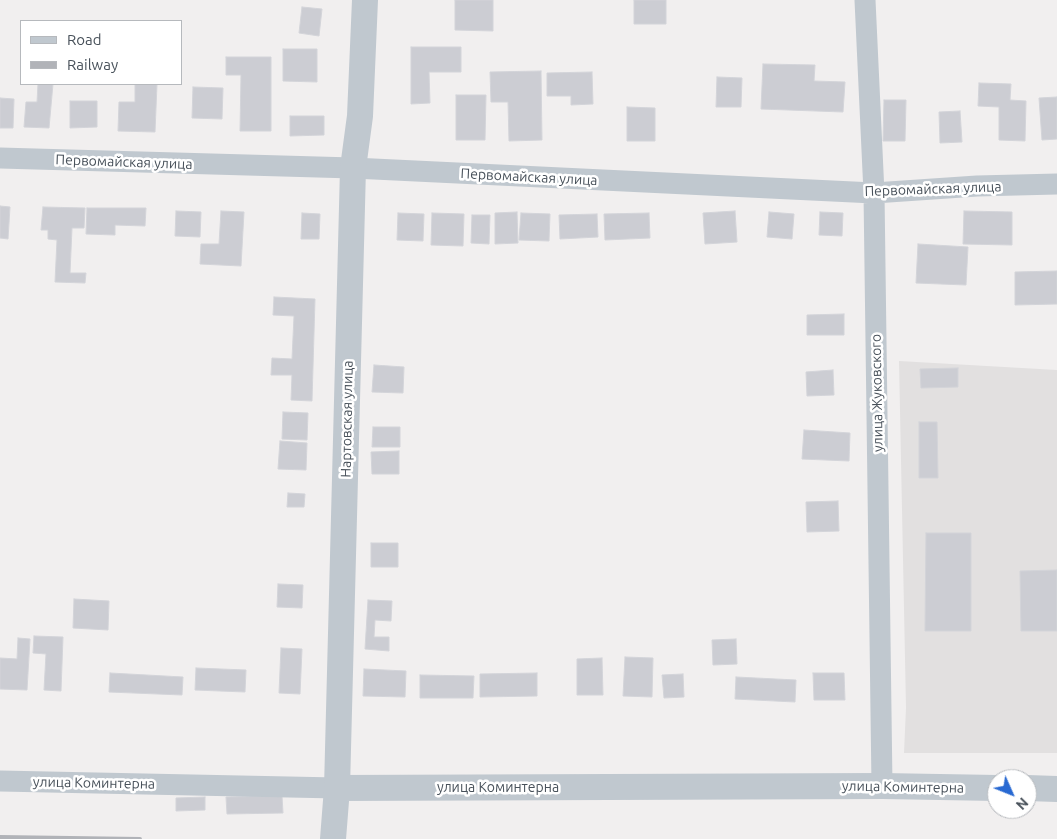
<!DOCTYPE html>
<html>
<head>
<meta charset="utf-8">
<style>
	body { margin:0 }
	#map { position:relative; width:1057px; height:839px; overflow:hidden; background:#f1efef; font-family:Ubuntu,sans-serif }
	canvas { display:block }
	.legend { position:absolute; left:20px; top:20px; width:162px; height:65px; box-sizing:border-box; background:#fff; border:1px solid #b6b9bd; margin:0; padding:6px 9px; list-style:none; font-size:15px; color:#48515a }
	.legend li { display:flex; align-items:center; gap:10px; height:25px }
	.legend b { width:25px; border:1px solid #b6b9bd }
	.north { position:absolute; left:987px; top:769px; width:50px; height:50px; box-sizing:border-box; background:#fff; border:1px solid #b6b9bd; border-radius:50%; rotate:134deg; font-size:14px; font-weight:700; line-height:20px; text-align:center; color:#48515a }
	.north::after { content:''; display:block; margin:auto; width:18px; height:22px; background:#2869d2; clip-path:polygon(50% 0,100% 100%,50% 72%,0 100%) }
</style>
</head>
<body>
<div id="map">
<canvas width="1057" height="839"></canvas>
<ul class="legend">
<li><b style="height:6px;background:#c0c8cf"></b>Road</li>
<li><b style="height:6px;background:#b1b3b8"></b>Railway</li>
</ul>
<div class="north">N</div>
</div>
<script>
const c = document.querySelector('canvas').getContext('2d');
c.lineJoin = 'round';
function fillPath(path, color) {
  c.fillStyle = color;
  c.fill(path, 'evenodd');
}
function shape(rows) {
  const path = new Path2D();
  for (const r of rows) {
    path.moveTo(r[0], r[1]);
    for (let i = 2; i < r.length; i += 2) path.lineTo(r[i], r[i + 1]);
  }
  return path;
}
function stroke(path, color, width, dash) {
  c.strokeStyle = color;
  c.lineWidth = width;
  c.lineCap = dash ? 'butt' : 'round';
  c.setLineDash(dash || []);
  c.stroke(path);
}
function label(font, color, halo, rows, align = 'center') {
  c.font = font + ' Ubuntu,sans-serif';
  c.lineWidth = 5;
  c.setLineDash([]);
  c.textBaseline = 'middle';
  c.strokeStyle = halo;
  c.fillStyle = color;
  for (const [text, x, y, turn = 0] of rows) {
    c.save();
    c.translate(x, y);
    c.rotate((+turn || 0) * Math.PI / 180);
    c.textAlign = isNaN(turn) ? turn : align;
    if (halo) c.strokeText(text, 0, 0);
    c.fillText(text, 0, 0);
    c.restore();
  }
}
fillPath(shape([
	[899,361,1057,370,1057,753,904,753,906,708]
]), '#e2e0e0');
const building = shape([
	[455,0,493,0,493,31,455,30,455,0],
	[634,0,666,0,666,24,634,24,634,0],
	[302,7,322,9,319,36,299,33,302,7],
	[411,47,461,47,461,72,429,72,430,103,411,104,411,47],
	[283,49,317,49,317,82,283,81,283,49],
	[226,57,271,57,271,131,240,131,241,75,226,75,226,57],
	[763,64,815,65,814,81,845,82,843,112,761,109,763,64],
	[541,71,542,140,509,141,508,102,491,102,490,72,541,71],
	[592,72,593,104,571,105,571,96,547,96,547,73,592,72],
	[717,77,742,78,741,107,716,107,717,77],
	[979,83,1011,84,1010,100,1026,101,1025,141,999,140,999,107,978,106,979,83],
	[38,84,53,84,49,128,24,127,26,102,37,102,38,84],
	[135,84,157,84,155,132,118,131,119,102,135,102,135,84],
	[193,87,223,88,222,119,192,118,193,87],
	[456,95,486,95,485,140,456,140,456,95],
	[1057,97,1057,139,1042,140,1039,98,1057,97],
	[0,98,14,99,13,128,0,128,0,98],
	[884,100,906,100,905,141,883,141,884,100],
	[70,101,97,101,97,127,70,128,70,101],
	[627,107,655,108,655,141,627,141,627,107],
	[960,111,962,142,940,143,939,112,960,111],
	[290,116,324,116,324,135,290,136,290,116],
	[0,206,10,207,8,239,0,238,0,206],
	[43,207,85,208,84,228,72,228,70,273,86,273,85,283,55,282,57,240,48,239,48,230,41,230,43,207],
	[87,208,146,208,145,226,115,225,115,235,86,234,87,208],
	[176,211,201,212,200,237,175,236,176,211],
	[221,211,244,212,241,266,200,264,201,244,219,244,221,211],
	[735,211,737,242,705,244,703,213,735,211],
	[964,211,1012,212,1012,245,963,244,964,211],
	[517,212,518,243,495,244,495,213,517,212],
	[769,212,794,214,792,239,767,237,769,212],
	[820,212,843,213,842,236,819,235,820,212],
	[302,213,320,214,319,239,301,239,302,213],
	[398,213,424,214,423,241,397,240,398,213],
	[432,213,464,214,463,246,431,245,432,213],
	[521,213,550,214,549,241,519,240,521,213],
	[649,213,650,238,605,240,604,214,649,213],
	[597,214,598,237,560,239,559,215,597,214],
	[472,215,490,215,489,244,471,243,472,215],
	[918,244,968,247,966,285,916,283,918,244],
	[1057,271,1057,304,1015,305,1015,272,1057,271],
	[274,297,315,299,312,401,291,400,292,375,271,375,272,358,292,359,294,316,273,315,274,297],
	[844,314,844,335,807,335,807,315,844,314],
	[374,365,404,367,403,393,372,392,374,365],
	[958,368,958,387,921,388,920,369,958,368],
	[833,370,834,395,807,396,806,372,833,370],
	[283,412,308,413,307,440,282,439,283,412],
	[919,422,937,422,938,478,919,478,919,422],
	[373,427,400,427,400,447,372,447,373,427],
	[804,430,850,433,849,461,802,459,804,430],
	[280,441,307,443,306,470,278,469,280,441],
	[399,451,399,474,372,474,371,452,399,451],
	[288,493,305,494,304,507,287,507,288,493],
	[838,501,839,531,807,532,806,502,838,501],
	[926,533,971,533,971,631,925,631,926,533],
	[371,543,398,543,398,567,371,567,371,543],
	[1057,570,1057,631,1021,631,1020,571,1057,570],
	[278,584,303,585,302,608,277,607,278,584],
	[74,599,109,601,108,630,73,628,74,599],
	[368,600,392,601,391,621,375,620,374,637,389,637,389,651,365,649,368,600],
	[34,636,63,637,61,691,44,690,46,654,33,653,34,636],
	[18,638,30,639,27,690,0,689,0,658,17,659,18,638],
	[736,639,737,664,713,665,712,640,736,639],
	[281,648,302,649,300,694,279,693,281,648],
	[625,657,653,658,652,697,623,696,625,657],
	[602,658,603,695,577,695,577,659,602,658],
	[196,668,246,670,245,692,195,690,196,668],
	[364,669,406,671,405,697,363,696,364,669],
	[110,673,183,677,182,695,109,692,110,673],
	[537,673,537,696,480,697,480,674,537,673],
	[813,673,844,673,845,700,814,700,813,673],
	[683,674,684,697,664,698,662,675,683,674],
	[420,675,474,676,473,698,420,698,420,675],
	[736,677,796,680,795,702,735,699,736,677],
	[282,796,283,813,227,814,226,797,282,796],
	[205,797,205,810,176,811,176,798,205,797]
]);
fillPath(building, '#cccdd3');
stroke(building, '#d3d4d9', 1);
stroke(shape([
	[865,0,874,193,882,786],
	[0,158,353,168,874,193,977,186,1057,184],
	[0,781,337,788]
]), '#c0c8cf', 21);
stroke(shape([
	[337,788,882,786,997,788],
	[1027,788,1057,789],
	[333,839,337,788,353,168,360,116,365,0]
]), '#c0c8cf', 26);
stroke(shape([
	[0,837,140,839]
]), '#b1b3b8', 4);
label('14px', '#48515a', '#fff', [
	["Первомайская улица",124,162,2],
	["Первомайская улица",529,177,3],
	["Первомайская улица",933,189,-2],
	["улица Жуковского",877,393,-91],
	["Нартовская улица",347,419,-89],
	["улица Коминтерна",94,783,1],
	["улица Коминтерна",498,787],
	["улица Коминтерна",903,787,1]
]);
</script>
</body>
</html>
